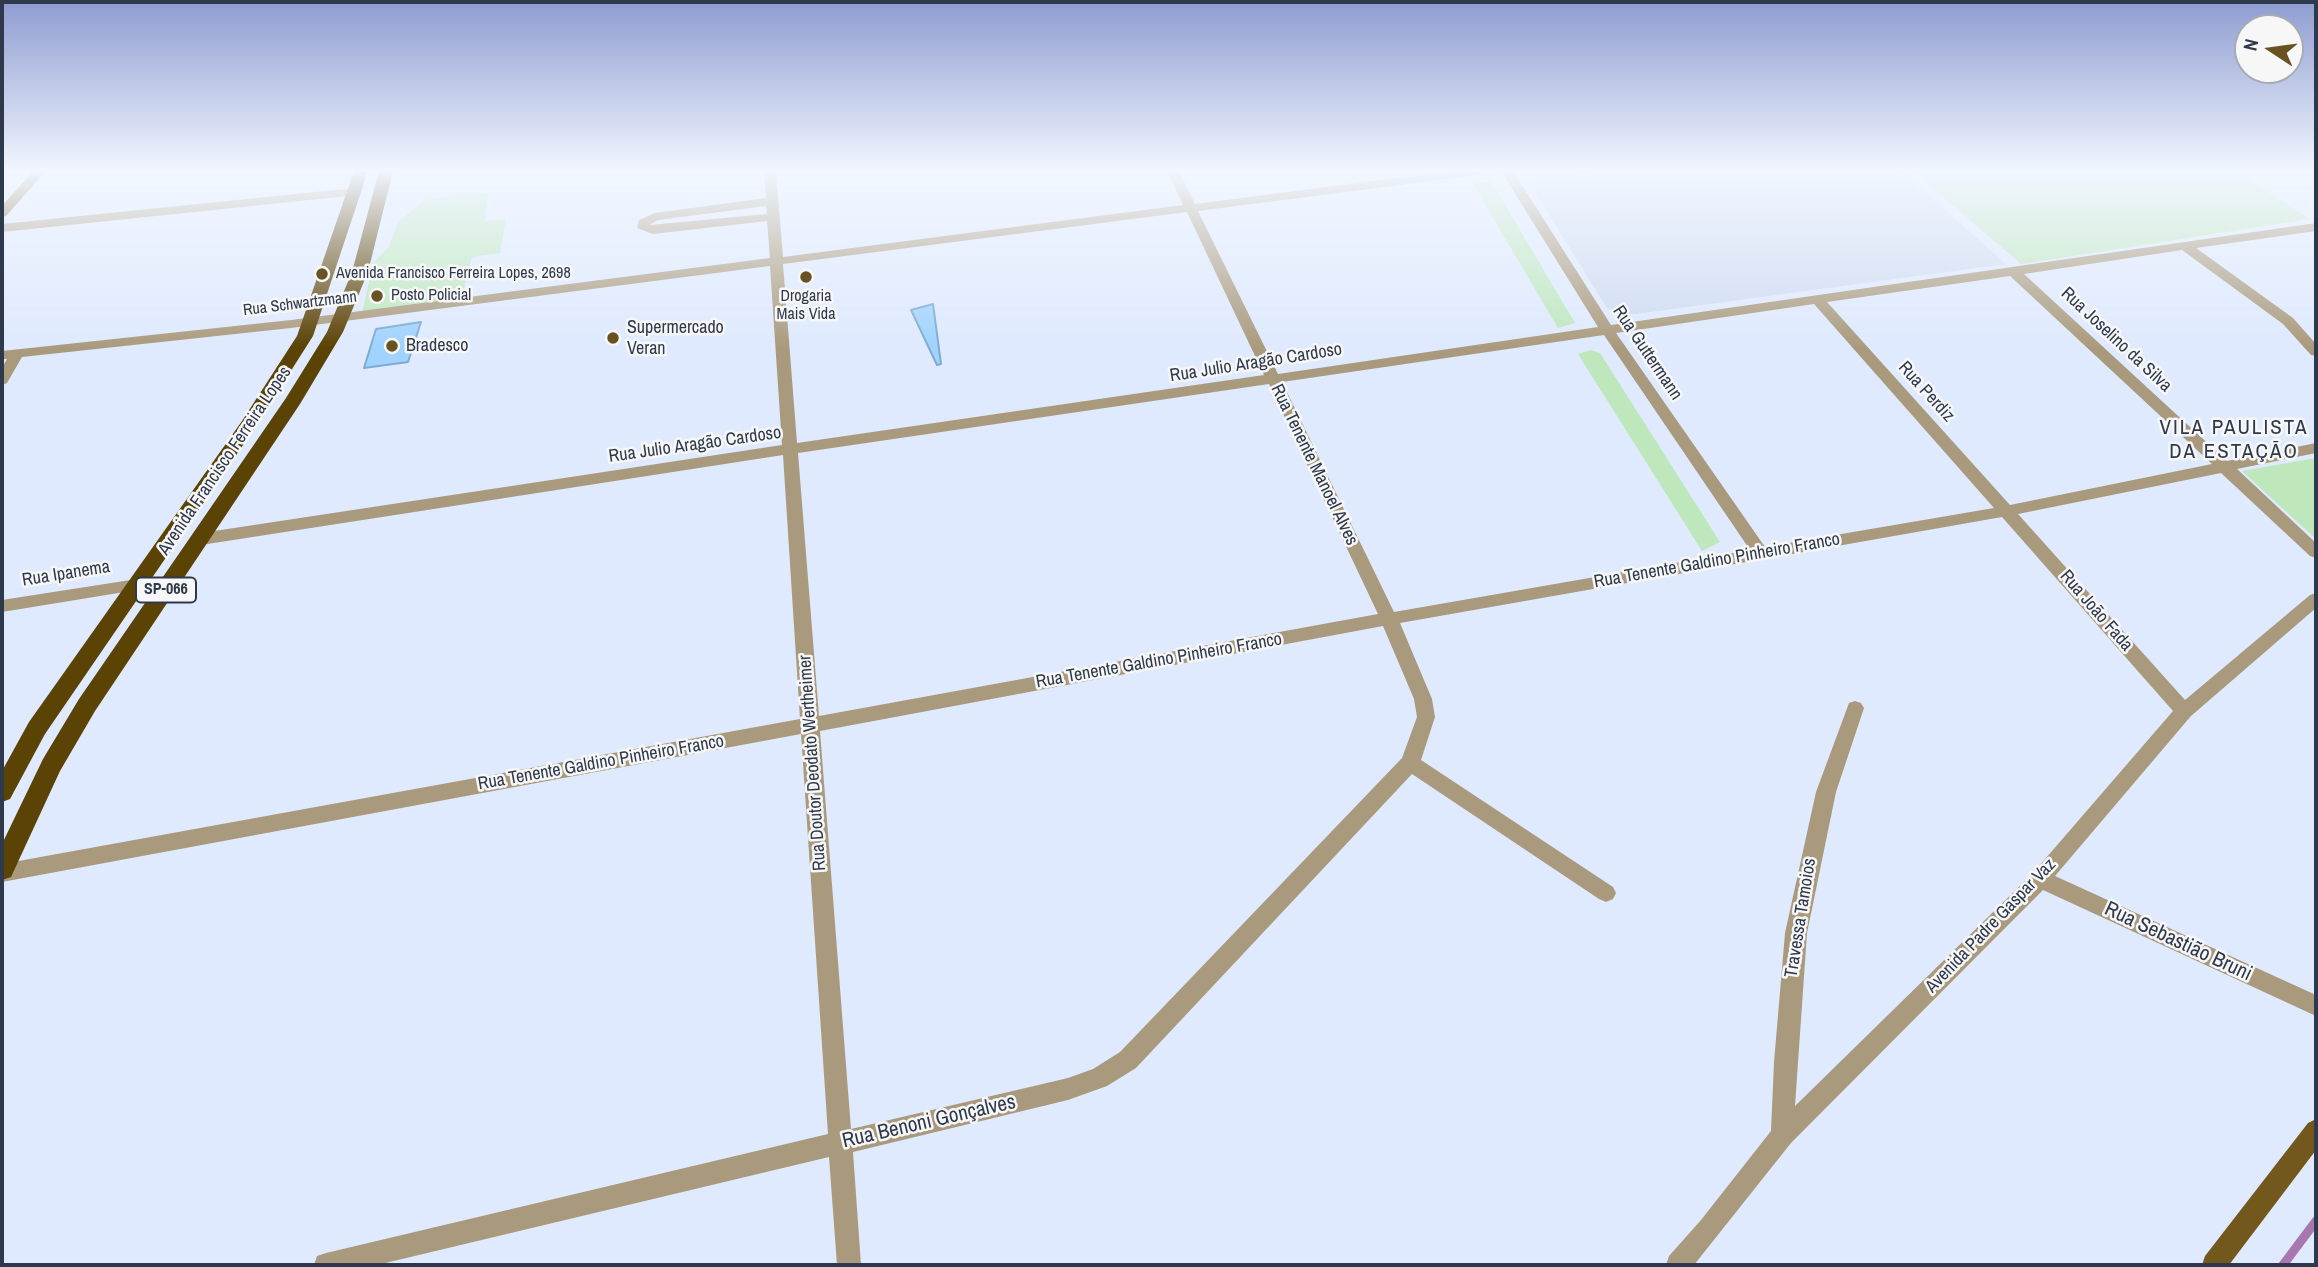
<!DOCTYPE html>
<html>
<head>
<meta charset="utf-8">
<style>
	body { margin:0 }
	#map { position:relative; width:2318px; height:1267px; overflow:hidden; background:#dfeafe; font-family:"Archivo Narrow",sans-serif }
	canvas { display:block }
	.frame { position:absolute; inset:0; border:4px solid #2f394c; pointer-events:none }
	.north { position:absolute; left:2234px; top:14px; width:70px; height:70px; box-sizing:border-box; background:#f7f7f7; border:2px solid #a7abb3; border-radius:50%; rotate:283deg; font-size:19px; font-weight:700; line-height:28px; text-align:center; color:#2f394c }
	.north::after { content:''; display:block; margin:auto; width:24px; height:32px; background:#695222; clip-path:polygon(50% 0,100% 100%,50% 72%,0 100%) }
</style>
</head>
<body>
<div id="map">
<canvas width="2318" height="1267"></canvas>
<div class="frame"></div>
<div class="north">N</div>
</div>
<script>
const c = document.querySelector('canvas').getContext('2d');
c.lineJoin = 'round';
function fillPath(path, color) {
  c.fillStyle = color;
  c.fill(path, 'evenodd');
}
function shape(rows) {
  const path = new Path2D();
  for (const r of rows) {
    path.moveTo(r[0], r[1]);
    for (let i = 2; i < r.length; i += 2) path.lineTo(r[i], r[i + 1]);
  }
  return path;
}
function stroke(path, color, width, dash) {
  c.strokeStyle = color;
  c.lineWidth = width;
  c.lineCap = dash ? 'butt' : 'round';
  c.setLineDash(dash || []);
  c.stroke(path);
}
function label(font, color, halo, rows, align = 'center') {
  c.font = font + ' "Archivo Narrow",sans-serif';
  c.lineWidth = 5;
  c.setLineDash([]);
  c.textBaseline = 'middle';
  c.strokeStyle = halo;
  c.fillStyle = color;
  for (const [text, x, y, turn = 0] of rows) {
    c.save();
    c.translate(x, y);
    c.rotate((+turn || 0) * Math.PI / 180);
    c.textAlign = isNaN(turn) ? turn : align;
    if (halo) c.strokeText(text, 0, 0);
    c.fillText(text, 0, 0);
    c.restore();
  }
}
fillPath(shape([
	[1592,171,1902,171,2006,264,1636,314,1620,314,1607,308,1531,186,1533,180,1547,177]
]), '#cfdbf1');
fillPath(shape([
	[1913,171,2235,171,2310,219,2021,264],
	[1491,181,1575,323,1558,328,1473,184],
	[489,192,485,221,506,219,500,253,472,257,461,299,362,313,373,263,389,247,398,222,425,200],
	[1591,350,1600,353,1720,542,1702,551,1578,354],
	[2316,458,2316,539,2242,471]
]), '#bee7bc');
stroke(shape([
	[2283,1265,2316,1221]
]), '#a877ae', 9);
const building = shape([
	[933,304,941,364,937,365,911,310,933,304],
	[421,322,408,362,364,368,376,329,421,322]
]);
fillPath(building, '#a0d3fd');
stroke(building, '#7dabd1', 2);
fillPath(shape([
	[764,171,776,171,783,257,1183,205,1167,171,1179,171,1195,204,1449,171,1483,171,1477,175,1198,211,1278,374,1598,327,1501,171,1513,171,1611,325,2316,223,2316,231,2196,248,2293,318,2316,344,2316,356,2311,355,2283,324,2182,250,2024,274,2227,461,2316,443,2316,453,2237,469,2316,543,2316,558,2310,556,2221,473,2018,514,2185,700,2310,595,2316,593,2316,608,2191,716,2055,876,2316,995,2316,1016,2043,890,1791,1143,1694,1265,1666,1265,1669,1256,1701,1220,1771,1131,1774,1062,1785,933,1816,792,1849,703,1855,701,1861,703,1864,708,1836,792,1807,933,1795,1106,2033,873,2173,711,2002,517,1400,623,1432,699,1435,717,1421,760,1613,887,1616,893,1613,899,1606,902,1599,899,1412,774,1136,1068,1107,1086,1068,1100,853,1152,861,1265,837,1265,829,1157,377,1265,314,1265,317,1256,326,1253,828,1134,801,734,2,882,2,864,800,719,783,455,201,545,193,539,201,533,782,445,770,266,291,328,22,357,7,383,2,385,2,368,7,359,2,359,2,351,291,320,770,258,767,221,653,234,637,228,639,220,655,213,766,198,764,171],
	[766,206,767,214,649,225,658,220,766,206],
	[1187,212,1264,375,797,443,783,264,1187,212],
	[2010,276,2212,464,2010,505,1827,302,2010,276],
	[1814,304,1994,508,1765,547,1616,333,1814,304],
	[1604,335,1750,550,1394,612,1282,382,1604,335],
	[1269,384,1378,614,819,716,798,453,1269,384],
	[1383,626,1414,699,1417,717,1402,758,1120,1052,1093,1069,1068,1078,851,1129,820,731,1383,626],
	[354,188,358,189,358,195,2,232,2,224,354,188],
	[137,579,145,585,143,589,2,612,2,600,137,579]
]), '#aa9a7d');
fillPath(shape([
	[33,171,46,171,6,216,2,217,2,206,33,171],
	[2316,1119,2316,1150,2229,1265,2202,1265,2205,1256,2308,1123,2316,1119]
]), '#73581d');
fillPath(shape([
	[354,171,368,171,313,336,254,429,45,734,10,799,2,802,2,771,29,722,242,421,297,336,354,171],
	[379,171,393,171,368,272,343,332,300,404,95,711,60,771,11,877,2,880,2,844,43,759,79,699,286,398,327,332,352,272,379,171]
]), '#5b4205');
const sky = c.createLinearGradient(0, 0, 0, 348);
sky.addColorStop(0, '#8e9cd1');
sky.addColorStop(0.49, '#f1f6ff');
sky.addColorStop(1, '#f1f6ff00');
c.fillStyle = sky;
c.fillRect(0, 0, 2318, 348);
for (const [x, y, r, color] of [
	[322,274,7,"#695222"],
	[806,277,7,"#695222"],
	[377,296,7,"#695222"],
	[613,338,7,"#695222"],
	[392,346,7,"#695222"]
]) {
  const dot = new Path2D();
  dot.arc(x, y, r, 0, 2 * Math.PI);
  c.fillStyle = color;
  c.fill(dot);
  stroke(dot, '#f7f7f7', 2.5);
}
label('16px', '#2f394c', '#f7f7f7', [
	["Avenida Francisco Ferreira Lopes, 2698",336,274],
	["Posto Policial",391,296],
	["Drogaria",806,297,"center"],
	["Mais Vida",806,315,"center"]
], 'left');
label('16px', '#2f394c', '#f7f7f7', [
	["Rua Schwartzmann",300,304,-7]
]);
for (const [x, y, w] of [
	[166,590,60]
]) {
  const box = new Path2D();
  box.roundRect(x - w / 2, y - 12.5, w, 25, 5);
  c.fillStyle = '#f7f7f7';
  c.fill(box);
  stroke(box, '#2f394c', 2);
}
label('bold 16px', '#2f394c', null, [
	["SP-066",166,590]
]);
label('18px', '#2f394c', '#f7f7f7', [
	["Supermercado",627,328],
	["Veran",627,349],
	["Bradesco",406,346]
], 'left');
label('18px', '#2f394c', '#f7f7f7', [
	["Rua Joselino da Silva",2116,340,43],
	["Rua Guttermann",1647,353,56],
	["Rua Julio Aragão Cardoso",1256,363,-9],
	["Rua Perdiz",1926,392,48],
	["Rua Julio Aragão Cardoso",695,445,-8],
	["Avenida Francisco Ferreira Lopes",225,461,-56],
	["Rua Tenente Manoel Alves",1314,465,64],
	["Rua Tenente Galdino Pinheiro Franco",1717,561,-10],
	["Rua Ipanema",66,574,-9],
	["Rua João Fada",2096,611,49],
	["Rua Tenente Galdino Pinheiro Franco",1159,661,-10],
	["Rua Tenente Galdino Pinheiro Franco",601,763,-10],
	["Rua Doutor Deodato Wertheimer",813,763,-94],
	["Travessa Tamoios",1801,918,-81],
	["Avenida Padre Gaspar Vaz",1991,926,-46]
]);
c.letterSpacing = '2px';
label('21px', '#2f394c', '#f7f7f7', [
	["VILA PAULISTA",2234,428],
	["DA ESTAÇÃO",2234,452]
]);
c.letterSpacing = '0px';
label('21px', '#2f394c', '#f7f7f7', [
	["Rua Sebastião Bruni",2178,942,25],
	["Rua Benoni Gonçalves",929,1122,-13]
]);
</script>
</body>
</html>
